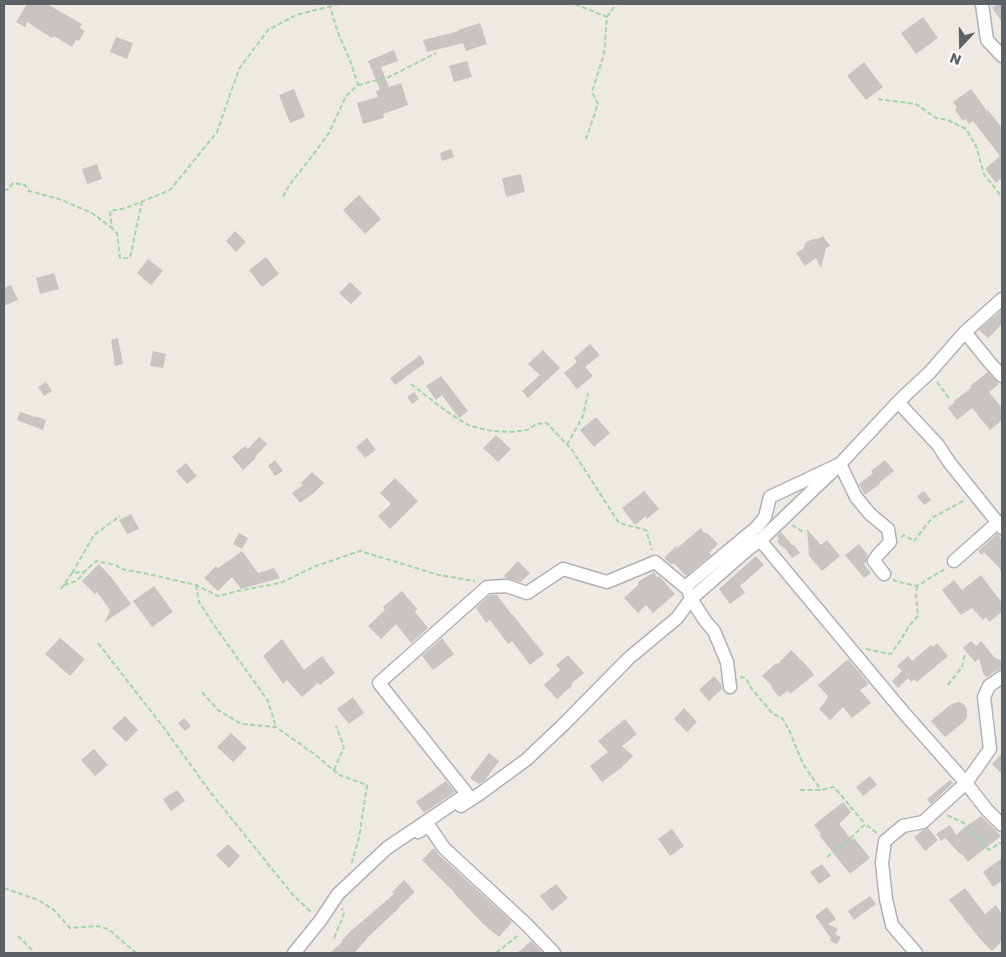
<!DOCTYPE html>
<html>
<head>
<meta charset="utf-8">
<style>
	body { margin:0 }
	#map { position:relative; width:1006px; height:957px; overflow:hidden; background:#eee9e3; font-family:Poppins,sans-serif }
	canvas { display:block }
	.frame { position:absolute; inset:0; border:5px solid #5b6164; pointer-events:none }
	.north { position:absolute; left:936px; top:20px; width:50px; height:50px; -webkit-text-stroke:4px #fff; paint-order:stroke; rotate:201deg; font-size:14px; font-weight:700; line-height:20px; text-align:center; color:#5b6164 }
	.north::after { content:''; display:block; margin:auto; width:18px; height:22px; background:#5b6164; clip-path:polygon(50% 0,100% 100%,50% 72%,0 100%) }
</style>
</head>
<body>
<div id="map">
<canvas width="1006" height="957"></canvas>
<div class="frame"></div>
<div class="north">N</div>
</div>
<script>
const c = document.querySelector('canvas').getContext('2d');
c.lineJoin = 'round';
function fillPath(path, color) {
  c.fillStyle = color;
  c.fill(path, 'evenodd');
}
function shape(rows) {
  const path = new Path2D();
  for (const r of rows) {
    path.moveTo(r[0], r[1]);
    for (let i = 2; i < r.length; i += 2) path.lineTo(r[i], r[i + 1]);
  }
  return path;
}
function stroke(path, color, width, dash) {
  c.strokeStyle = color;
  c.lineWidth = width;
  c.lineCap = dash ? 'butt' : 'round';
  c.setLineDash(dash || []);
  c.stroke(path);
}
fillPath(shape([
	[27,4,47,4,82,24,80,28,85,31,79,41,76,40,72,47,54,36,52,38,27,22,25,27,16,22],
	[997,4,1002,4,1002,22,992,8],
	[923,17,938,38,916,54,901,33],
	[480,23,487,44,466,51,463,43,427,52,423,40,459,31,458,30],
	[116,37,133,43,127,59,110,52],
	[394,50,398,61,381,67,389,87,401,83,408,105,383,114,384,118,363,124,357,103,378,97,376,91,380,90,368,61],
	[467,61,472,77,454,82,449,66],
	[864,62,883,87,866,100,847,76],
	[294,89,305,117,290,123,279,95],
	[971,89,987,111,988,110,1002,128,1002,178,996,183,985,169,1000,156,973,121,969,124,966,119,963,121,955,110,957,108,953,102],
	[451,149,454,157,442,161,440,153],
	[97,164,102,179,87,184,82,169],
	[521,174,525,192,506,197,502,178],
	[359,195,381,219,365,234,343,210],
	[235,231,246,242,236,252,226,241],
	[823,236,830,246,826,248,821,268,816,258,805,266,796,253,803,249,806,242,813,239,818,239],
	[266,257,279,274,262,287,249,270],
	[148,259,163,271,151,285,137,273],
	[54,273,59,289,40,294,36,278],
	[350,282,362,293,351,304,339,293],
	[11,285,18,300,4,306,4,288],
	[1002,310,1002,324,988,338,979,330],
	[118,338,123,364,115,366,111,340],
	[590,344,600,355,585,367,593,376,577,389,564,373,577,362,574,358],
	[543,350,560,368,528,398,522,391,540,375,528,364],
	[153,351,166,354,163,368,150,366],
	[420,355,425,363,395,385,390,378],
	[988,372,999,384,989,392,1002,408,1002,420,990,430,972,408,957,420,948,408,955,402,954,401,971,388,970,386],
	[441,376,468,411,459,418,442,395,436,400,426,386],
	[46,382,52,391,44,396,38,387],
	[414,392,419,399,412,404,407,397],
	[20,412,35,417,35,416,46,420,43,430,17,420],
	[596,417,610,433,594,447,580,430],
	[496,435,511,449,498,462,483,448],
	[259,437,267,444,255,457,256,458,243,470,232,457,245,446,248,449],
	[367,438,376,450,365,458,356,447],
	[275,460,283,471,275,476,268,466],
	[885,460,894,471,879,483,880,484,865,495,859,484,873,473,871,471],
	[186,463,197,476,187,484,176,471],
	[312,472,324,483,315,492,300,503,292,493,303,485,301,483],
	[395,478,418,501,390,529,378,516,391,504,380,493],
	[644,491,659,509,647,519,646,516,635,525,622,508],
	[924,491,931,500,924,505,917,496],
	[131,514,139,529,127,534,119,520],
	[701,528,704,533,706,532,718,544,709,553,711,555,686,576,674,563,672,565,664,558,676,546,677,548],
	[807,529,821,545,827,540,840,556,822,571,809,556],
	[781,532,792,545,794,545,800,553,792,558,784,547,783,548,777,541,779,539,777,536],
	[239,533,248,538,242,549,233,544],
	[997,534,1002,539,1002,571,984,552,982,555,978,551],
	[859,544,868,555,866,562,864,564,871,573,864,578,845,555],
	[242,551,258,573,274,568,280,578,241,589,232,577,218,591,204,578,216,566,218,568],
	[756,556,764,565,740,586,745,593,730,604,719,589],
	[518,561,530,573,521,582,506,578,504,576],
	[99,564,111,577,131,604,105,622,110,610,97,592,95,594,82,581],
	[654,572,657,577,659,576,675,594,653,613,646,605,638,613,624,598,639,584,638,582],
	[981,575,1002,603,1002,612,989,622,986,617,983,620,972,608,961,615,942,590,954,580,962,590],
	[154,586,173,612,152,627,133,601],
	[402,591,417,609,415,612,428,628,411,643,396,624,381,639,368,626,385,610,383,607],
	[490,595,497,595,512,615,512,614,544,654,530,665,512,641,508,644,490,620,486,623,476,608],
	[60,638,85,659,70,676,45,654],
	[442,638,454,654,433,670,422,656],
	[282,639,304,670,322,656,335,673,320,685,318,683,302,697,287,680,283,684,269,664,263,656],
	[971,641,976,646,981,641,995,658,1000,660,1002,663,1002,669,997,670,987,677,985,676,983,673,979,659,975,662,963,648],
	[937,643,948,656,935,667,917,682,914,679,911,682,908,678,898,688,892,681,902,671,897,666,908,656,912,661,931,645,933,647],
	[791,650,809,668,814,675,790,694,788,691,779,697,771,687,772,686,762,676,776,663,778,664],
	[568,655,584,673,571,684,572,686,557,699,544,685,560,670,556,665],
	[848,659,869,684,860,690,871,703,852,718,843,707,830,720,819,709,825,702,828,696,818,685],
	[714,676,721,684,722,689,709,701,699,690],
	[353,697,364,713,349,724,337,709],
	[958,702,962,703,965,706,967,710,967,717,964,722,945,737,931,721,950,705],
	[684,708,697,722,687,732,674,719],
	[125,716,138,730,126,742,112,728],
	[184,718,191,726,185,731,178,723],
	[625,719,637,734,622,746,633,756,621,768,602,782,590,766,608,752,598,741],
	[231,733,247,748,233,762,217,747],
	[94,749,108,765,95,776,81,760],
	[489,753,499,761,485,780,479,784,470,778],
	[1002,753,1002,774,992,764],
	[870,776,877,785,863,796,856,787],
	[950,780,953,783,931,804,927,799],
	[446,781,455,792,424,813,416,802],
	[177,790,185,801,171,811,163,799],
	[843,802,851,812,839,824,852,840,854,838,870,858,850,874,819,835,821,834,814,825],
	[981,816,1001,836,968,862,962,854,961,855,945,838,941,841,936,834,950,825,956,835,965,827],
	[928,828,938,840,925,851,914,837,923,830],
	[672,829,684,846,670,856,658,839],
	[228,844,240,856,229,868,216,855],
	[434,848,438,854,512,922,499,937,483,924,454,893,454,892,422,860],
	[1002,858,1002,881,993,887,983,872],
	[822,864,831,876,819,884,810,872],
	[404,880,415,892,399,907,399,908,366,939,367,939,354,953,330,953,343,941,342,940,352,930,394,894,392,892],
	[556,884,568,898,552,911,540,896],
	[965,888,985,914,996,905,1002,914,1002,941,992,951,980,939,949,900],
	[870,896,876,904,854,920,848,911],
	[827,907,836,919,828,924,838,929,835,934,841,937,837,944,830,941,831,938,815,916],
	[531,941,543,953,517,953]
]), '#c9c4c1');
const minor = shape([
	[982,4,987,40,1002,56],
	[965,332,990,363,1002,376],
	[898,402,938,445,949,462,1002,528],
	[760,540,904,713,966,783,987,810,1002,825],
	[954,561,997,523],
	[689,593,691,599,706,622,714,631,727,662,730,687],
	[461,806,478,795,526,760,563,725,629,658,677,618,691,599,747,550,763,538,840,464,856,497,870,514,888,529,890,542,877,556,874,561,884,574],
	[418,832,429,826,444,848,526,924,554,953],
	[294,953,320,921,338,894,387,848,467,794,379,683,487,587,507,586,527,593,563,569,607,582,655,562,685,587,757,527,765,517,770,497,840,464,898,402,930,372,965,332,1002,299],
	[916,953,892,925,886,899,882,863,885,841,903,826,923,822,966,783,990,749,984,697,989,686,1002,677]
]);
stroke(minor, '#afb3b6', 15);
stroke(shape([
	[575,4,607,17,604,54,592,92,598,104,586,139],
	[607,17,616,4],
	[358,85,389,77,436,53],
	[878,99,916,104,936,118,948,120,966,129,976,146,984,174,1002,197],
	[4,190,7,190,13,183,25,185,29,191,59,199,92,213,112,228],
	[283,197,290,184,313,155,329,133,346,96,358,85,351,63,337,30,330,6],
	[142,201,130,258,120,258,117,233,112,228,110,211,126,208,170,190,217,132,239,69,268,30,296,15,339,4],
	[937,382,950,400],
	[411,384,442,408,458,419,470,426,493,431,512,432,527,430,537,424,547,423,572,450,619,523,646,530,652,550],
	[567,445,583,416,588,393],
	[792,525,805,533],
	[901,537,904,535,914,541,932,518,963,501,964,498],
	[72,573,94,535,120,516],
	[893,579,895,581,917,586,945,569],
	[64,585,77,581,84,572],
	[196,585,199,602,214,625,268,701,276,727],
	[61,589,72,573,84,572,96,561,116,565,121,569,148,574,196,585,218,596,238,591,280,583,316,566,360,551,439,575,475,581],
	[98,643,164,728,211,793,293,895,311,912],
	[866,649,891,654,902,638,909,626,918,616,916,596,917,586],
	[740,677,746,678,751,688,773,714,782,718,790,732,803,764,821,790],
	[948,685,962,667,965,654],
	[202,692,218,710,241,724,276,727,317,756,339,775,367,785,359,838,351,865],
	[334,770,344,747,336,726],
	[800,790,821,790,834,787,865,824],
	[947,816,949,816,964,823,989,850,1002,842],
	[827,857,848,841,865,824,878,834],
	[4,888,38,900,53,909,70,928,98,926,108,929,136,953],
	[18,936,32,950,34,953],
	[334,938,344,914,342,908],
	[496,953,516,937,519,934]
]), '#a4d7a6', 2, [5, 2.5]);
stroke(minor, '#fff', 12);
</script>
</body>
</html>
